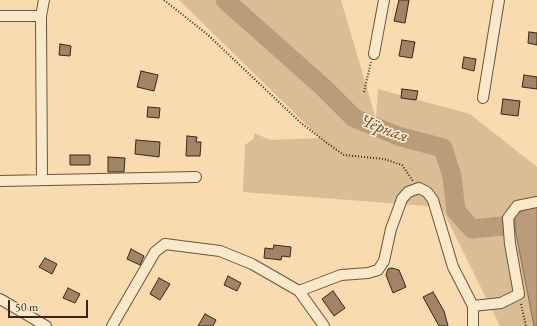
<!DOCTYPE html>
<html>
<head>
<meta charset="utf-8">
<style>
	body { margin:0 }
	#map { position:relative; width:537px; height:326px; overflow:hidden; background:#f8dcaf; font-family:"EB Garamond",serif }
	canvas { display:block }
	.scale { position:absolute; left:8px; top:300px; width:80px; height:18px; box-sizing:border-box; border:2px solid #3e2416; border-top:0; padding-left:5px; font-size:12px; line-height:14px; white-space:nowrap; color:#3e2416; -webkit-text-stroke:3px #fae8cb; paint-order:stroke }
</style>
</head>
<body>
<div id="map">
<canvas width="537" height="326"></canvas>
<div class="scale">50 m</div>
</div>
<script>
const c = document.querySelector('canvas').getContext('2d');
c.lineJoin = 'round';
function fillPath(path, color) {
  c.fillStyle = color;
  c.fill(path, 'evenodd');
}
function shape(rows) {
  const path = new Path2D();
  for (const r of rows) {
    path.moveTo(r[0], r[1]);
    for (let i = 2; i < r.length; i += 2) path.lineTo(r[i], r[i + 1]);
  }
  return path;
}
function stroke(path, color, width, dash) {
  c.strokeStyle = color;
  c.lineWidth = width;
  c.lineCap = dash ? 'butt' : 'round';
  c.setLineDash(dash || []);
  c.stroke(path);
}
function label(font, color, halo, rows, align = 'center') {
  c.font = font + ' "EB Garamond",serif';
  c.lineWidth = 3.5;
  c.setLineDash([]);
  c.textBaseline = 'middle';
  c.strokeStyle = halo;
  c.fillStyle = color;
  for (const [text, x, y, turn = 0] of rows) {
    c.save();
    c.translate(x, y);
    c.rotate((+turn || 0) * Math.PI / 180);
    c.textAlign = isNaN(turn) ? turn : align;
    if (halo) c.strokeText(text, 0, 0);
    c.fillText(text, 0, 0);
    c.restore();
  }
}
fillPath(shape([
	[179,0,341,0,376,119,378,89,470,114,537,167,537,207,524,209,515,228,534,326,500,326,441,207,243,192,245,145,253,139,255,133,270,140,320,138]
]), '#d8bd95');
const water = shape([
	[537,207,537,326,534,326,515,228,515,216,524,209,537,207]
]);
fillPath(water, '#b99d7b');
stroke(water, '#886d53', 1);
stroke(shape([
	[225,0,323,87,354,118,398,136,443,148,452,176,456,211,472,229,503,226]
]), '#b99d7b', 19);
const building = shape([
	[399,0,409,0,405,23,394,21,399,0],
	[529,32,537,33,537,45,528,43,529,32],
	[402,40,415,42,412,58,399,56,402,40],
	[60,44,71,46,70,56,59,55,60,44],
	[464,57,476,59,474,71,462,68,464,57],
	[141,71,158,75,154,91,137,87,141,71],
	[524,75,537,77,537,89,522,87,524,75],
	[402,89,418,91,416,100,401,98,402,89],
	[503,99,520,101,518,116,501,114,503,99],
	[148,107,160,108,159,118,147,117,148,107],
	[187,136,197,137,196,142,201,142,200,156,186,156,187,136],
	[136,140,160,142,159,157,135,154,136,140],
	[70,155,90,155,90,165,70,165,70,155],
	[108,157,125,158,124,172,108,172,108,157],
	[274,245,291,247,290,257,282,256,281,260,264,258,265,248,273,249,274,245],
	[131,249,144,256,140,265,127,259,131,249],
	[45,258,57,264,52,274,39,267,45,258],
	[392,268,399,270,406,287,393,293,386,275,388,269,392,268],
	[228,276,241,283,237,291,224,285,228,276],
	[159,278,170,284,160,300,150,294,159,278],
	[68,288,80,294,75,303,63,298,68,288],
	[333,291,345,308,334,316,322,299,333,291],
	[433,292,444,311,448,326,439,326,423,297,433,292],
	[205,314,216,320,213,326,198,326,205,314]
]);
fillPath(building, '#9f8466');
stroke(building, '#3e2416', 1);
const minor = shape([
	[0,16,41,16],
	[374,54,384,0],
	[483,98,499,0],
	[42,180,41,16,44,0],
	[0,181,196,177],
	[299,291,341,275,368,273,378,270,384,261,391,229,402,199,408,192,419,188,427,192,433,200,453,267,473,306,473,326],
	[0,299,46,326],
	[473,306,501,303,519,294,510,244,508,218,517,206,537,202],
	[112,326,155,252,165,244,220,251,252,264,299,291,324,326]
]);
stroke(minor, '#6c523c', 12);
stroke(shape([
	[164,0,208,35,301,123,327,143,344,155,384,159,402,165,413,181],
	[364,92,371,62],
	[521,304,526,326]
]), '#3e2416', 2, [1, 2]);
stroke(minor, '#fae8cb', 10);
label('italic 17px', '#634834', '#fae8cb', [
	["Чёрная",384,129,21]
]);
</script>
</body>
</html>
